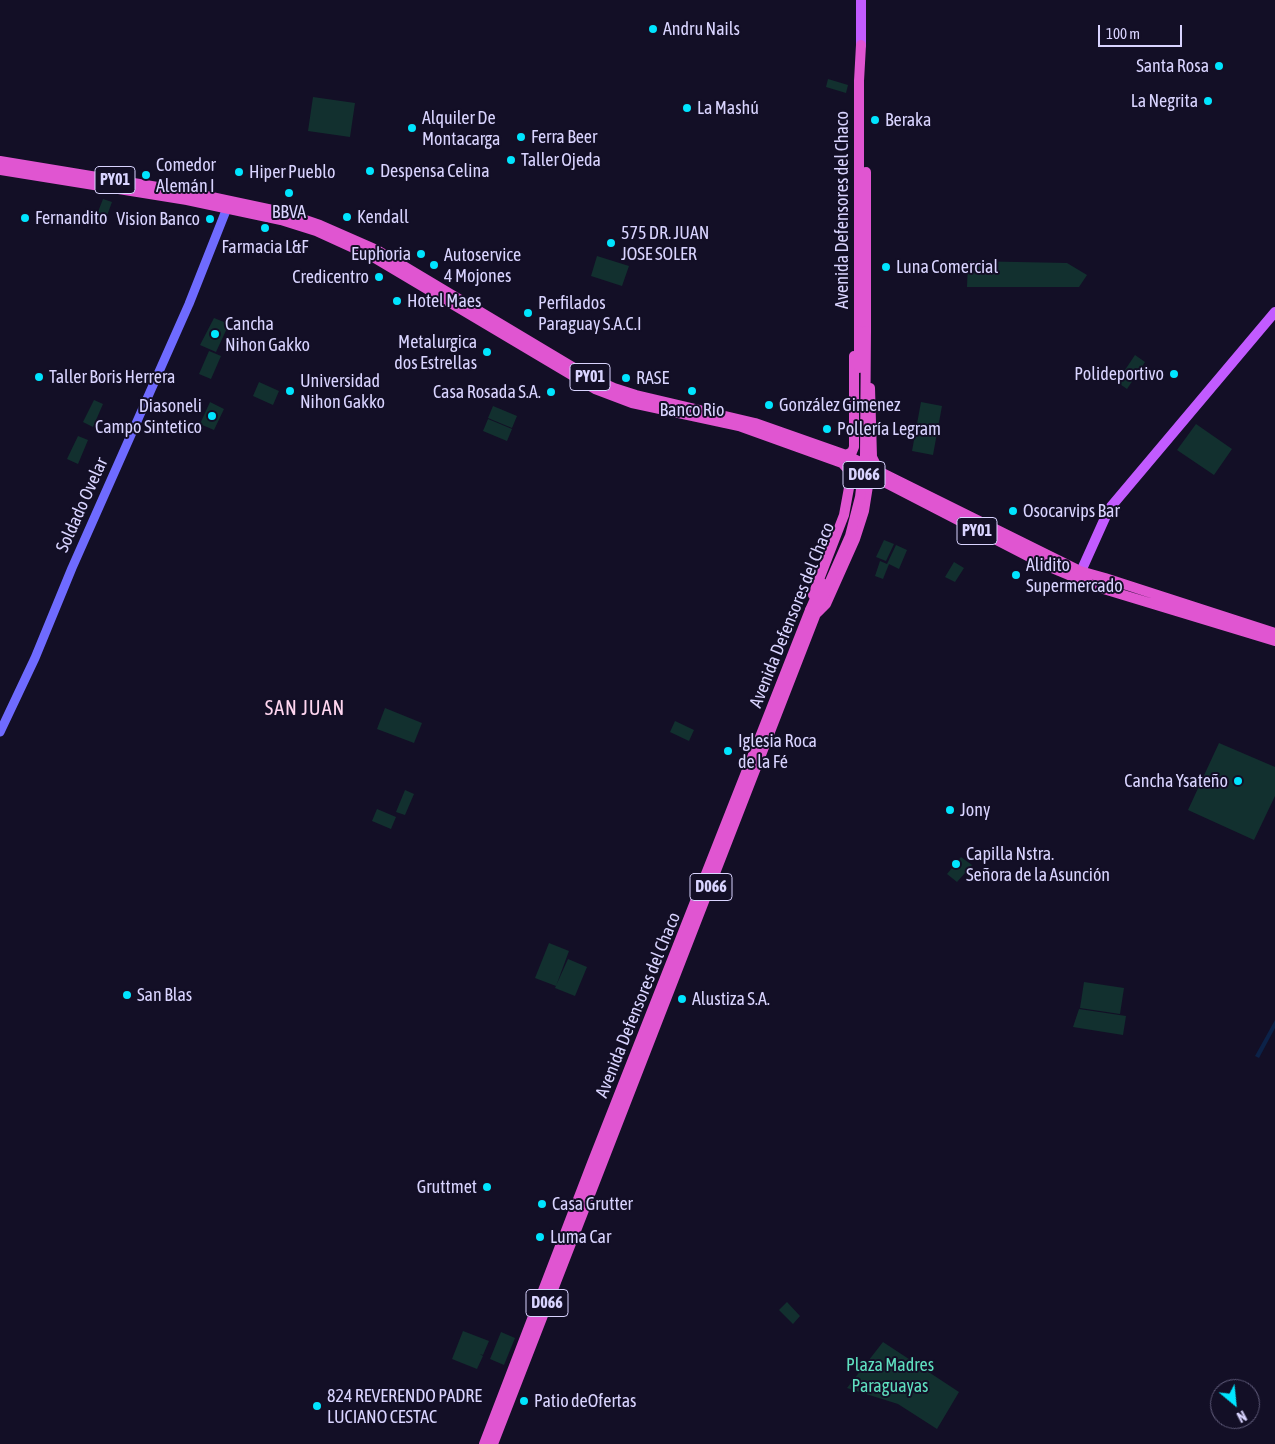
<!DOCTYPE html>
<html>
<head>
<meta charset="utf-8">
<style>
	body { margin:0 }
	#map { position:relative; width:1275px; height:1444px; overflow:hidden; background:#130f26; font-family:"Asap Condensed",sans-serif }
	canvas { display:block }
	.north { position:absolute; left:1210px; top:1379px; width:50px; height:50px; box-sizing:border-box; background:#130f26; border:1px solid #625e7d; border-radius:50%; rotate:152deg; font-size:14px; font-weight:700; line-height:20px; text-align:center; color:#d9d4ff }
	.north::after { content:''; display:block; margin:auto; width:18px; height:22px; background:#00e5ff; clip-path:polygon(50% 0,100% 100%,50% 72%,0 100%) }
	.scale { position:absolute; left:1098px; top:25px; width:84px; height:22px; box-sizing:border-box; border:2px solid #d9d4ff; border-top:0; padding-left:6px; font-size:15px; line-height:18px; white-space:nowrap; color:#d9d4ff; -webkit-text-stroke:4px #130f26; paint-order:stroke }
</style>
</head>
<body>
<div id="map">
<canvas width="1275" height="1444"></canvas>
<div class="north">N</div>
<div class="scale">100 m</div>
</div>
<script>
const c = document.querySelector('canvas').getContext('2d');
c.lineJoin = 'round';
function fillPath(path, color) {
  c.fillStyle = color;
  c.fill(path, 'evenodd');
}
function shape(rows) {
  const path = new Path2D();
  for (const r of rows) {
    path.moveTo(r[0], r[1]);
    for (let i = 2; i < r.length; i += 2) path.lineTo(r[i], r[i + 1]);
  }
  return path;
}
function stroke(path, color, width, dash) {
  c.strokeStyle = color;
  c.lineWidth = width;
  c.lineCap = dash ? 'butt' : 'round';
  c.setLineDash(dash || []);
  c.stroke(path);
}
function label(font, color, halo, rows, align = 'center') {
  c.font = font + ' "Asap Condensed",sans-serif';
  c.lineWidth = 4;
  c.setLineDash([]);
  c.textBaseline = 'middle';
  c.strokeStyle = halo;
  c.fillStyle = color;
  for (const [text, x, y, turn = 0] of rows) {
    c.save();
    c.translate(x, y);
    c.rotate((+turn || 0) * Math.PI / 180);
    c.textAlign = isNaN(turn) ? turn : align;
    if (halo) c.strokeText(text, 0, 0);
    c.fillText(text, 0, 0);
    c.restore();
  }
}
fillPath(shape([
	[828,79,848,85,846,93,826,87],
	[313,97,355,103,350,137,308,131],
	[103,199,112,202,105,221,96,217],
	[597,256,629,266,622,286,591,276],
	[968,261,1067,263,1087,275,1079,287,967,287],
	[214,318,229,324,216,352,200,345],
	[209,351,221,356,211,379,199,374],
	[1135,355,1145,362,1127,389,1117,382],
	[259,382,279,391,273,405,253,396],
	[94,400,103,404,93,427,83,422],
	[210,402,224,409,214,430,200,424],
	[921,402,942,406,933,455,912,451],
	[493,406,517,416,512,428,488,418],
	[488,419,512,429,507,441,483,431],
	[1196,424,1232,449,1214,475,1177,450],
	[78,436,88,440,78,464,67,459],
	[884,540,894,544,886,561,876,557],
	[896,545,907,550,899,569,889,564,883,579,875,576,880,561,887,564],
	[954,562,964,568,955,582,945,577],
	[385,708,422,723,414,743,377,729],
	[675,721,694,730,689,741,670,732],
	[1219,743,1275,767,1275,796,1254,840,1188,810],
	[405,790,414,794,405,815,396,812],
	[377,809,396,817,391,829,372,821],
	[961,857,972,865,957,882,947,874],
	[549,943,569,951,556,986,535,978],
	[568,959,587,967,575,996,555,988],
	[1084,982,1124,988,1120,1014,1080,1008],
	[1079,1009,1126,1016,1123,1035,1073,1027],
	[787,1302,800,1316,793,1324,779,1310],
	[463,1331,489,1341,483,1355,480,1354,483,1356,477,1369,452,1359],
	[501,1332,515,1338,504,1365,490,1359],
	[883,1342,959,1392,937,1429,898,1404,847,1388]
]), '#12302f');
fillPath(shape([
	[1275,1020,1275,1028,1259,1058,1255,1056]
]), '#0c2248');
stroke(shape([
	[0,732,35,658,72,568,189,304,227,208]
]), '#6f6bff', 9);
stroke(shape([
	[861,0,861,45],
	[1078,578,1109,509,1275,312]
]), '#c25bff', 10);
stroke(shape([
	[0,161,188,192,282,212,320,225,377,250,586,375,614,388,636,395,755,423,846,455,1080,571,1105,578,1275,633],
	[0,170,187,200,281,220,316,231,373,257,595,389,632,403,739,426,842,463,861,470,1047,566,1097,587,1275,641],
	[866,172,866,331],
	[859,331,859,81,861,45],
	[870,388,872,457,879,471],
	[846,455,852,452,854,447,854,356],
	[813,595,844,515,851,477,850,472,843,464],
	[817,613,826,604,855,539,864,511,868,486,872,481,878,480],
	[484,1444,592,1163,810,610],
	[493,1444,817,611]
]), '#e055d1', 10);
stroke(shape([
	[859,331,859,368],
	[810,610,822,583],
	[817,611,850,536,860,497,865,455,866,331]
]), '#e055d1', 10);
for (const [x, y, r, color] of [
	[653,29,5,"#00e5ff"],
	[1219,66,5,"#00e5ff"],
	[1208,101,5,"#00e5ff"],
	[687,108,5,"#00e5ff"],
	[875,120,5,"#00e5ff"],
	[412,128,5,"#00e5ff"],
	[521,137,5,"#00e5ff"],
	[511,160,5,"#00e5ff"],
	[370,171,5,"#00e5ff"],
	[239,172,5,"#00e5ff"],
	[146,175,5,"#00e5ff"],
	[289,193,5,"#00e5ff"],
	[347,217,5,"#00e5ff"],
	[25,218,5,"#00e5ff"],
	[210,219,5,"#00e5ff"],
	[265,228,5,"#00e5ff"],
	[611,243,5,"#00e5ff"],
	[421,254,5,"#00e5ff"],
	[434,265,5,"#00e5ff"],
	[886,267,5,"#00e5ff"],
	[379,277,5,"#00e5ff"],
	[397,301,5,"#00e5ff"],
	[528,313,5,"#00e5ff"],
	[215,334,5,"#00e5ff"],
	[487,352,5,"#00e5ff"],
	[1174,374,5,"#00e5ff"],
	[39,377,5,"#00e5ff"],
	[626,378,5,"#00e5ff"],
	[290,391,5,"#00e5ff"],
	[692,391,5,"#00e5ff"],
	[551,392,5,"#00e5ff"],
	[769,405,5,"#00e5ff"],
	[212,416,5,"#00e5ff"],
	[827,429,5,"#00e5ff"],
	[1013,511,5,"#00e5ff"],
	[1016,575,5,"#00e5ff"],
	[728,751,5,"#00e5ff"],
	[1238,781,5,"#00e5ff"],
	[950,810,5,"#00e5ff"],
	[956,864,5,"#00e5ff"],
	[127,995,5,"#00e5ff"],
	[682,999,5,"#00e5ff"],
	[487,1187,5,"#00e5ff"],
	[542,1204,5,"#00e5ff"],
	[540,1237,5,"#00e5ff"],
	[524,1401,5,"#00e5ff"],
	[317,1406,5,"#00e5ff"]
]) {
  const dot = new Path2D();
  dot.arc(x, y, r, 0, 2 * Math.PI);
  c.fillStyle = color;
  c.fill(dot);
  stroke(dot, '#130f26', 2);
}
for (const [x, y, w] of [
	[115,180,40],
	[590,377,40],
	[864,475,42],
	[977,531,40],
	[711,887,42],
	[547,1303,42]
]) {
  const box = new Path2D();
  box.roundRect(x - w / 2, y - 13.5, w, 27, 4);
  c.fillStyle = '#130f26';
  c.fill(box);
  stroke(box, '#d9d4ff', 1);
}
label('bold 16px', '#d9d4ff', null, [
	["PY01",115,180],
	["PY01",590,377],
	["D066",864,475],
	["PY01",977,531],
	["D066",711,887],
	["D066",547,1303]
]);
label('18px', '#d9d4ff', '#130f26', [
	["Andru Nails",663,29],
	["Santa Rosa",1209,66,"right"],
	["La Negrita",1198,101,"right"],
	["La Mashú",697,108],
	["Alquiler De",422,118],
	["Montacarga",422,139],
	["Beraka",885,120],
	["Ferra Beer",531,137],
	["Taller Ojeda",521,160],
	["Comedor",156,165],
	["Alemán I",156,186],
	["Despensa Celina",380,171],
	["Hiper Pueblo",249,172],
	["BBVA",289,212,"center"],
	["Kendall",357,217],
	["Fernandito",35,218],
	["Vision Banco",200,219,"right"],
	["575 DR. JUAN",621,233],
	["JOSE SOLER",621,254],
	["Farmacia L&F",265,247,"center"],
	["Euphoria",411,254,"right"],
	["Autoservice",444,255],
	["4 Mojones",444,276],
	["Luna Comercial",896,267],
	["Credicentro",369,277,"right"],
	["Hotel Maes",407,301],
	["Perfilados",538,303],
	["Paraguay S.A.C.I",538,324],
	["Cancha",225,324],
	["Nihon Gakko",225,345],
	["Metalurgica",477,342,"right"],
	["dos Estrellas",477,363,"right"],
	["Polideportivo",1164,374,"right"],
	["Taller Boris Herrera",49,377],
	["RASE",636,378],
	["Universidad",300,381],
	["Nihon Gakko",300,402],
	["Casa Rosada S.A.",541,392,"right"],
	["González Gimenez",779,405],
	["Diasoneli",202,406,"right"],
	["Campo Sintetico",202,427,"right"],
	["Banco Rio",692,410,"center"],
	["Pollería Legram",837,429],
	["Osocarvips Bar",1023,511],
	["Alidito",1026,565],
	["Supermercado",1026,586],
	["Iglesia Roca",738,741],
	["de la Fé",738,762],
	["Cancha Ysateño",1228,781,"right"],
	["Jony",960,810],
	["Capilla Nstra.",966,854],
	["Señora de la Asunción",966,875],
	["San Blas",137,995],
	["Alustiza S.A.",692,999],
	["Gruttmet",477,1187,"right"],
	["Casa Grutter",552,1204],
	["Luma Car",550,1237],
	["824 REVERENDO PADRE",327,1396],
	["LUCIANO CESTAC",327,1417],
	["Patio deOfertas",534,1401]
], 'left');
label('18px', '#d9d4ff', '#130f26', [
	["Avenida Defensores del Chaco",842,210,-90],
	["Soldado Ovelar",82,505,-66],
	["Avenida Defensores del Chaco",792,615,-68],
	["Avenida Defensores del Chaco",638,1005,-68]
]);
label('18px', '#5fe0c0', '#130f26', [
	["Plaza Madres",890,1365],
	["Paraguayas",890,1386]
]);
c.letterSpacing = '1px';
label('20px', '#ffd6f0', '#130f26', [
	["SAN JUAN",305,709]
]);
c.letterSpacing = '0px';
</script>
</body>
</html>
